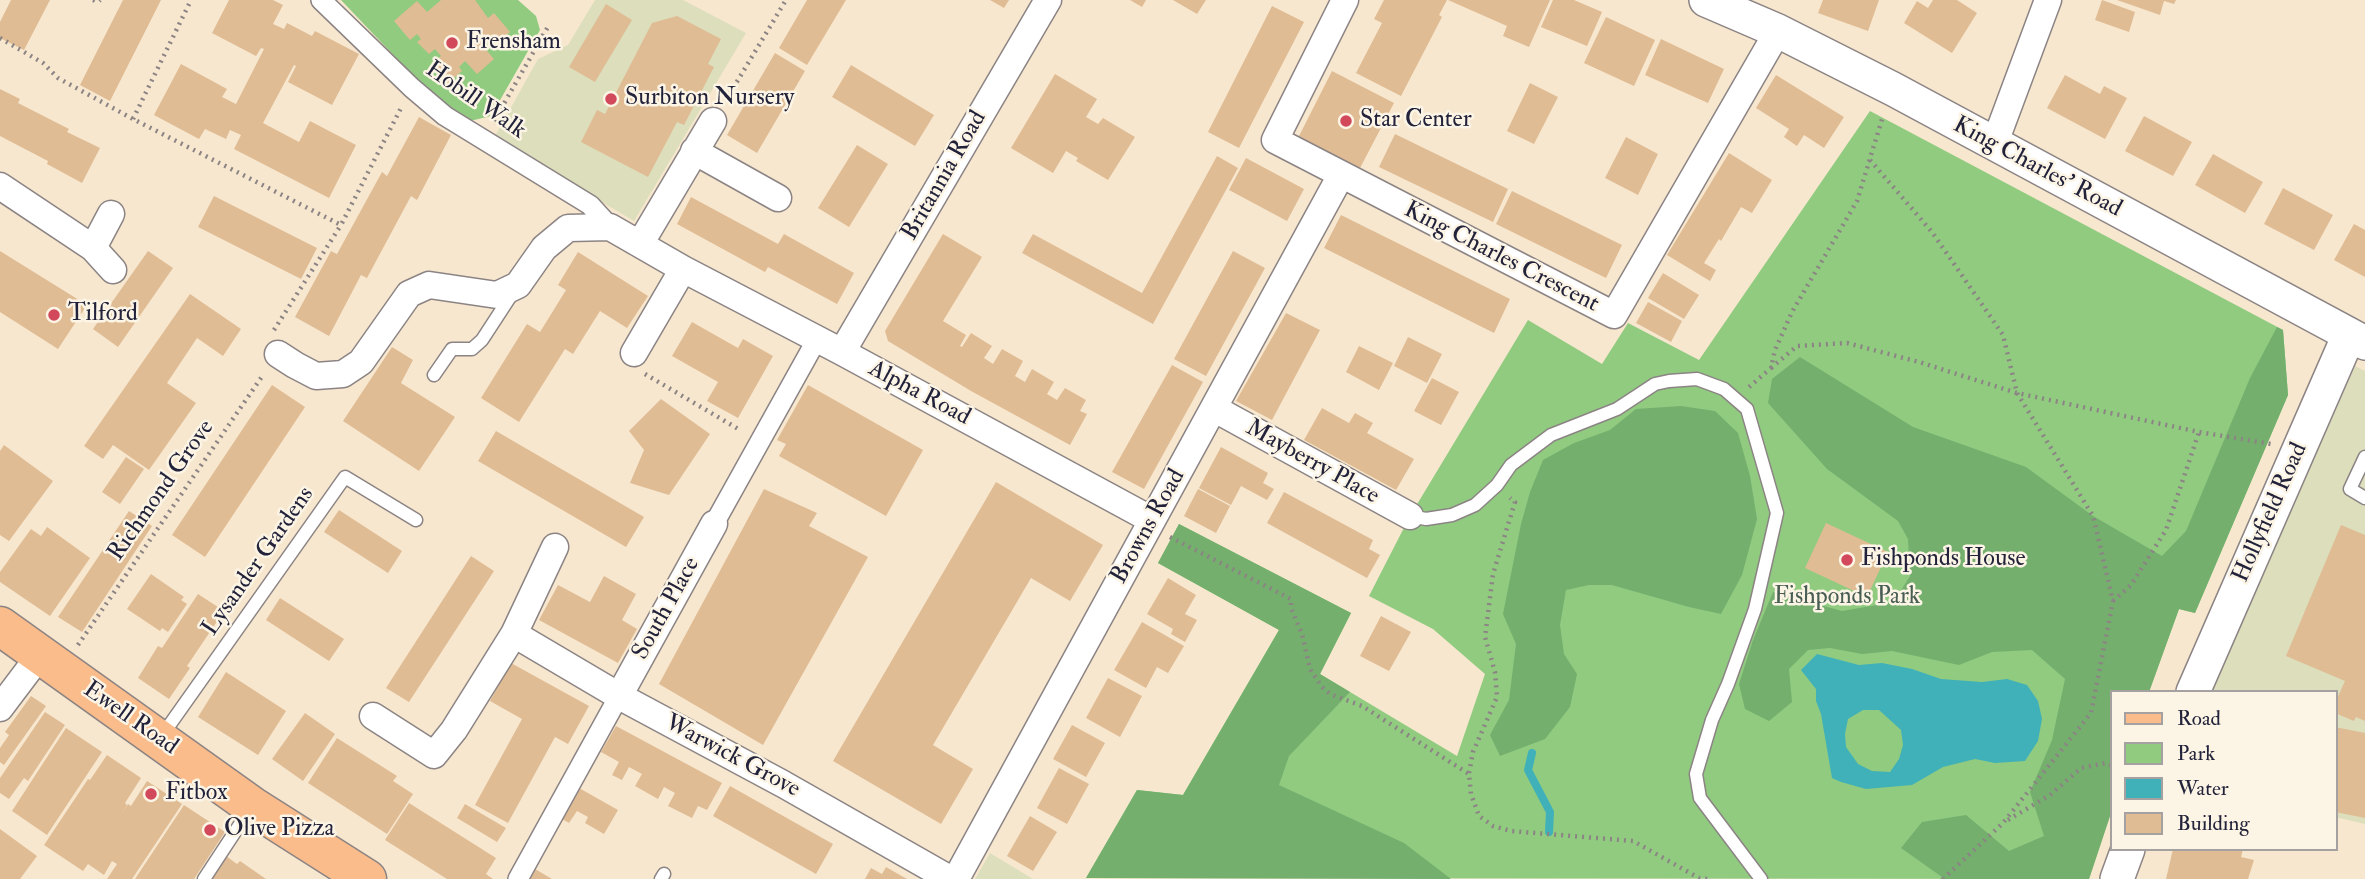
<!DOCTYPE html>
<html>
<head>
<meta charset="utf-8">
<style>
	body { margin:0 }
	#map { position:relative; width:2365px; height:879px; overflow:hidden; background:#f7e7ce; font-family:"IM FELL Double Pica",serif }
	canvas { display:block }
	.legend { position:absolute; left:2110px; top:690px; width:228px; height:161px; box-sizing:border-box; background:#fcf5e5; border:2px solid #a5a1a1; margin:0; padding:9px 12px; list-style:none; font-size:21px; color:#22223b }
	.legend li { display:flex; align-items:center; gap:14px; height:35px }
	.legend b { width:35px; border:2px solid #a5a1a1 }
</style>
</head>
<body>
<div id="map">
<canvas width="2365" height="879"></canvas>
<ul class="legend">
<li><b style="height:9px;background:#f9bc8a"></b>Road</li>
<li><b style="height:19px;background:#90cb80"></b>Park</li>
<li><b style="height:19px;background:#40b1b9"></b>Water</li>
<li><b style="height:19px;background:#e0bc94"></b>Building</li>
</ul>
</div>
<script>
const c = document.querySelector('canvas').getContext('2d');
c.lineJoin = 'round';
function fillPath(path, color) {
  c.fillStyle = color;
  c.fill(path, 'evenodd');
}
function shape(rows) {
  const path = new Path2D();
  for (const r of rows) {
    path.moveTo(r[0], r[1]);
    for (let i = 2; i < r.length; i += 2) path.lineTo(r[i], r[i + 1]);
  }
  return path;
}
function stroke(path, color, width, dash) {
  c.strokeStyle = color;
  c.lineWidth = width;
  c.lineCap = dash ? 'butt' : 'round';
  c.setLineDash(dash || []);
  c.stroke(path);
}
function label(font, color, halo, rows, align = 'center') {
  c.font = font + ' "IM FELL Double Pica",serif';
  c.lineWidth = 5;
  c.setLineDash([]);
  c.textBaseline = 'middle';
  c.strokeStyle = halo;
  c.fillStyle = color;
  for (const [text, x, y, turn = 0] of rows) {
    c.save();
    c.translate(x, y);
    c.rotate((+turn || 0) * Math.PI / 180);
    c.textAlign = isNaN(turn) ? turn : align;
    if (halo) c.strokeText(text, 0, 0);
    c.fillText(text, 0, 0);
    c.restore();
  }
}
fillPath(shape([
	[595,0,683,0,746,33,634,221,494,138,538,59,568,45],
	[2355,366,2365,371,2365,824,2335,817,2335,692,2210,692],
	[990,853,1033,879,975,879]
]), '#dcdebc');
fillPath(shape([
	[341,0,518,0,536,16,540,30,491,116,470,121,438,102],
	[1870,111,2283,330,2288,395,2195,613,2179,609,2149,692,2111,692,2111,813,2089,879,1086,878,1137,790,1183,795,1279,630,1158,563,1179,524,1351,613,1320,674,1457,756,1485,674,1433,629,1369,596,1410,516,1528,320,1602,364,1628,323,1699,360]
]), '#90cb80');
fillPath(shape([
	[2277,327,2283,330,2288,395,2195,613,2179,609,2149,692,2111,692,2111,813,2089,879,1940,879,1942,877,1901,848,1922,822,1966,815,2009,851,2044,836,2030,792,2052,740,2065,679,2032,650,1992,652,1959,665,1892,651,1862,654,1830,648,1808,650,1789,669,1792,702,1769,721,1745,709,1739,684,1753,640,1773,592,1842,611,1894,602,1910,576,1908,539,1898,521,1827,469,1768,403,1772,379,1800,357,1913,427,2026,467,2093,516,2162,556,2186,531,2250,378],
	[1681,406,1715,411,1738,433,1750,476,1757,519,1742,575,1721,614,1689,607,1612,585,1589,585,1566,590,1560,625,1564,654,1577,674,1570,707,1545,739,1500,756,1490,735,1509,700,1516,644,1503,614,1521,524,1530,492,1543,460,1574,443,1610,430,1636,409],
	[1179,524,1351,613,1320,674,1350,692,1289,756,1279,785,1404,843,1451,879,1086,878,1137,790,1183,795,1279,630,1158,563]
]), '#74af6e');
fillPath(shape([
	[1817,654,1859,665,1882,663,1912,669,1941,679,1982,682,2007,679,2027,685,2038,701,2042,719,2038,741,2025,761,1995,763,1975,759,1943,767,1912,785,1866,789,1841,782,1832,778,1821,714,1816,701,1816,689,1801,670],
	[1863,710,1879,710,1901,730,1903,745,1899,759,1890,772,1872,771,1858,764,1846,747,1845,734,1848,719]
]), '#40b1b9');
stroke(shape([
	[1532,753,1528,770,1550,812,1549,832]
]), '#40b1b9', 8);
fillPath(shape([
	[11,0,50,0,24,50,0,38,0,22],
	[123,0,161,0,110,101,80,85],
	[229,0,273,0,283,5,273,24,284,29,287,23,312,36,315,31,359,54,332,105,288,82,296,66,294,65,263,123,299,142,310,121,356,145,329,198,234,149,241,135,230,130,226,139,205,129,199,139,154,115,181,64,227,89,222,97,236,104,264,49,261,48,256,56,212,33],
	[441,0,475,0,488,18,494,13,510,32,495,44,490,38,482,45,494,59,477,74,465,61,459,67,462,71,447,84,431,65,441,56,435,49,429,54,417,42,421,39,417,34,410,40,394,21,417,1,427,12],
	[807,0,846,0,807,65,779,48],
	[990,0,1009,0,1004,8],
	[1130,0,1146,0,1142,7],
	[1173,0,1206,0,1197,14],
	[1384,0,1447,0,1439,15,1442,17,1401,96,1356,73,1382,23,1374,19],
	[1448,0,1550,0,1529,47,1503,36,1507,26],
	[1553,0,1574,0,1602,12,1587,46,1541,27],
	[1823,0,1879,0,1868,31,1818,13],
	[1933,0,1957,0,1977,13,1952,53,1904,23,1917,1,1928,8],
	[2102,0,2135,12,2129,32,2095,20],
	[2117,0,2176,0,2174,4,2164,1,2160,15],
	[606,4,632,20,595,82,569,67],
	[1272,6,1304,22,1239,148,1208,132],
	[677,16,721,39,708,64,714,67,684,125,677,122,648,177,581,142,597,110,605,114,652,23],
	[1606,17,1655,40,1634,86,1584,63],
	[1661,39,1724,69,1708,103,1645,75],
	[775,53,805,71,757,153,727,135],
	[851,65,934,115,915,146,832,97],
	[1332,71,1394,103,1359,170,1298,138],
	[1055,74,1097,99,1086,117,1098,124,1103,118,1135,137,1108,180,1076,161,1078,158,1066,151,1053,173,1011,148],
	[1776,75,1844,117,1824,148,1804,135,1797,146,1784,137,1789,129,1756,108],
	[2065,75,2100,94,2104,86,2127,98,2105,139,2047,108],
	[1530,83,1558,97,1534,144,1507,131],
	[0,89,20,99,18,103,69,129,67,132,100,148,82,183,47,164,48,161,0,136],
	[2144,116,2192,142,2173,176,2125,151],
	[419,117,451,135,417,200,411,196,367,278,361,275,329,336,295,317,331,251,337,254,382,172,387,176],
	[1395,134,1508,189,1493,222,1379,167],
	[1626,137,1658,154,1638,195,1605,178],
	[857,145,888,164,849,227,818,208],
	[1729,153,1772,180,1752,213,1741,207,1721,241,1719,239,1704,263,1716,270,1710,281,1667,255],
	[2213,154,2263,182,2245,213,2195,185],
	[1217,156,1238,168,1153,324,1022,253,1033,234,1142,293],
	[1246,158,1304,189,1287,221,1229,190],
	[2283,188,2333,215,2314,250,2264,224],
	[1512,191,1622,245,1606,278,1496,224],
	[214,196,317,248,301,279,198,227],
	[691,197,778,244,784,234,854,273,837,304,768,267,765,272,677,224],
	[1341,215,1510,299,1494,333,1324,248],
	[2354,224,2365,230,2365,277,2334,260],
	[943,234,982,257,943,321,966,335,960,346,962,347,971,333,992,346,984,358,993,364,1002,349,1023,361,1015,376,1025,382,1032,369,1054,382,1047,394,1057,400,1065,388,1086,400,1080,411,1087,414,1070,445,971,391,888,341,885,331],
	[0,251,87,305,58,349,0,312],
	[148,251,173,268,118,347,93,329],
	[1233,251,1265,268,1206,376,1174,359],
	[578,252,648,296,627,328,600,311,573,354,565,349,519,422,481,398,527,324,540,332,566,290,558,285],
	[1663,273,1699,295,1684,319,1648,298],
	[190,294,241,329,223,356,197,338,167,383,196,403,149,470,113,445,103,459,84,446],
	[1648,302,1682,321,1671,342,1636,323],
	[1286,313,1320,330,1272,420,1236,401],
	[692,322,738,348,743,339,773,356,738,418,707,401,718,382,672,356],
	[1408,337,1442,354,1427,383,1394,366],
	[1359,346,1393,363,1379,390,1346,372],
	[392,347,413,360,401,383,455,417,419,471,343,421],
	[1172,365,1203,382,1144,489,1112,472],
	[1432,378,1459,392,1441,425,1414,411],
	[272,385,305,407,205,557,172,535],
	[808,385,923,450,886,516,779,456,786,444,777,440],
	[661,399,710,434,669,495,630,483,644,450,629,431],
	[1322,408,1349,423,1355,413,1373,423,1367,433,1414,459,1396,490,1304,440],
	[496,431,644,517,626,547,478,461],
	[4,445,53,481,9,541,0,535,0,451],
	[1221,447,1268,473,1263,483,1274,489,1267,500,1241,486,1231,505,1199,488],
	[126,457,144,469,120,504,102,492],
	[996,482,1103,545,1070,601,1031,578,933,745,973,769,941,824,833,761],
	[764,489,817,513,809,526,868,557,763,745,659,684],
	[1198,489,1230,506,1216,533,1184,516],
	[1284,492,1373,540,1369,549,1380,555,1367,578,1267,523],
	[339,510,402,551,388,573,324,532],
	[129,511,152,526,82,632,58,617],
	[1826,523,1888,552,1867,597,1805,568],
	[2341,525,2365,535,2365,721,2356,717,2354,721,2335,713,2335,703,2345,681,2286,656],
	[47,527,90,558,50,616,0,582,0,572,31,529,41,536],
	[471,556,494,571,409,702,386,688],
	[151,574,184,597,181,600,187,604,168,632,162,628,160,631,127,609],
	[604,576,636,594,622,620,637,629,618,663,539,620,558,585,590,602],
	[1168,578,1196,595,1185,614,1197,620,1185,642,1171,634,1173,629,1147,614],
	[198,594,224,611,187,666,190,668,169,699,138,678,158,646,162,648],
	[280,598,344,639,329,661,266,620],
	[1381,616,1411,632,1389,671,1360,656],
	[1142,622,1184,646,1168,673,1157,667,1146,688,1114,670],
	[511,663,589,706,568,744,555,737,508,823,475,805,522,719,490,701],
	[226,672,286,711,258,755,198,717],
	[1108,678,1142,696,1120,737,1086,718],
	[31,696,46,706,4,765,0,762,0,748,9,735,5,732],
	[45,712,65,725,28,781,24,778,9,799,0,793,0,778],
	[305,713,335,734,303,781,272,759],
	[1072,725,1105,743,1086,777,1053,759],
	[616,726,722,783,707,810,698,806,692,818,668,806,675,793,664,787,658,799,635,786,642,774,629,767,622,780,612,775,619,762,601,752],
	[2335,727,2365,733,2365,818,2335,812],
	[66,728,102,752,47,835,12,811],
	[337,738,397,776,393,781,413,794,387,834,308,783],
	[107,755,141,778,125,803,127,805,121,815,128,804,131,806,147,781,182,804,132,879,107,879,117,864,112,861,104,875,88,864,83,871,44,845,88,779,90,780],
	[1059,768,1089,784,1067,824,1037,808],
	[730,786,833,844,816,874,713,816],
	[579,788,618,810,604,834,585,823,588,817,577,811,569,823,562,819],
	[409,803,496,858,486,874,493,879,447,879,385,840],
	[465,804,506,828,497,842,457,818],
	[184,805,225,832,194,879,135,879],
	[1030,816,1057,832,1033,871,1007,856],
	[0,829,37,856,20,879,0,879],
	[2173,849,2243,849,2241,857,2254,860,2248,879,2166,879],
	[226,856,237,864,240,861,266,879,210,879],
	[886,867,907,879,865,879,871,868,882,874],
	[535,869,552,879,529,879]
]), '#e0bc94');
const service = shape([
	[434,375,452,349,472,349,482,340,512,294],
	[2365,457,2350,489,2365,498],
	[1410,516,1426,519,1452,515,1475,505,1497,485,1511,465,1551,435,1617,409,1655,384,1669,381,1697,379,1724,389,1747,409,1777,513,1755,609,1728,684,1712,720,1696,774,1700,798,1761,879],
	[161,737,345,477,416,520],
	[204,879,250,809],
	[661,879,664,874]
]);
const pedestrian = shape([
	[321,0,412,88,445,116,590,205,610,227],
	[714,524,817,339],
	[518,879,619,696]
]);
const minor = shape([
	[1345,0,1275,140,1614,315,1778,31],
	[1994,145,2048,0],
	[694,151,778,198],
	[0,186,93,248,113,270],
	[640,244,713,121],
	[93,248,111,214],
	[842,352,1048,0],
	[634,353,683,269],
	[278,354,295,365,316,376,343,374,361,362,409,294,429,285,497,295,518,285,544,248,568,228,610,227,683,269,842,352,1152,520],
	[1215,409,1410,516],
	[514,634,555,547],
	[619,696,714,524],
	[0,708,40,655],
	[373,716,434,755,454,730,514,634,619,696,783,784,950,879],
	[956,879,1341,175]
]);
const tertiary = shape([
	[1706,0,1778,31,1893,89,2365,343],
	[2193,692,2349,335],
	[2117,879,2128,849]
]);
const primary = shape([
	[0,626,252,806,367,879]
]);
stroke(service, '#8c8484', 15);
stroke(pedestrian, '#8c8484', 22);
stroke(minor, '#8c8484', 29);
stroke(tertiary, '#8c8484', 36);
stroke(primary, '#8c8484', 41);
stroke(shape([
	[93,0,98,2,100,0],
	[0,38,43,63,58,78,133,119,341,225,401,108],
	[726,100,786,0],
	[133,119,191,0],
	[494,121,549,25],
	[1870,160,1932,232,2003,335,2017,393,2093,516,2113,601,2091,713,2003,823,1943,879],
	[274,330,341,225],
	[1771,368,1797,346,1847,343,1919,362,2017,393,2199,432,2271,444],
	[645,374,740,430],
	[1749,387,1771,368,1775,350,1792,312,1857,201,1883,116],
	[1170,537,1291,599,1291,608,1302,634,1310,669,1322,687,1330,694,1362,706,1469,774,1471,794,1479,816,1493,826,1511,831,1633,841,1699,878,1708,879],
	[2113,601,2131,585,2166,530,2199,432],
	[78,645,263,375],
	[1469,773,1473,752,1497,697,1495,672,1485,637,1493,574,1515,502,1510,498],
	[2008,820,2050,795,2081,768,2106,763,2111,765]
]), '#8c8484', 4.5, [2, 5]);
stroke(service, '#fff', 12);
stroke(pedestrian, '#fff', 19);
stroke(minor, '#fff', 26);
stroke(tertiary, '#fff', 33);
stroke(primary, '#f9bc8a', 38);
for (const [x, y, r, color] of [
	[452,43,7,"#d1495b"],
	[611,99,7,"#d1495b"],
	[1346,121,7,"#d1495b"],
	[54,315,7,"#d1495b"],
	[1847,560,7,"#d1495b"],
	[151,794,7,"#d1495b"],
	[210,830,7,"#d1495b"]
]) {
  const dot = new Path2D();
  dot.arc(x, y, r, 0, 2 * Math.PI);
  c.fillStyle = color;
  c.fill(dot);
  stroke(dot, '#fcf5e5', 2.5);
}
label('24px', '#22223b', '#fcf5e5', [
	["Frensham",466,43],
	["Surbiton Nursery",625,99],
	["Star Center",1360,121],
	["Tilford",68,315],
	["Fishponds House",1861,560],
	["Fitbox",165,794],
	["Olive Pizza",224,830]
], 'left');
label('24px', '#22223b', '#fcf5e5', [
	["Hobill Walk",475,101,35],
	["King Charles' Road",2037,168,28],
	["Britannia Road",945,176,-60],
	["King Charles Crescent",1501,258,27],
	["Alpha Road",919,394,28],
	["Mayberry Place",1312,463,29],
	["Richmond Grove",162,491,-55],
	["Hollyfield Road",2271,513,-66],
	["Browns Road",1149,527,-61],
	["Lysander Gardens",259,562,-55],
	["South Place",667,609,-61],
	["Ewell Road",130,719,35],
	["Warwick Grove",732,757,28]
]);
label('24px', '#485d53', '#fcf5e5', [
	["Fishponds Park",1847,598]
]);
</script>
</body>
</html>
